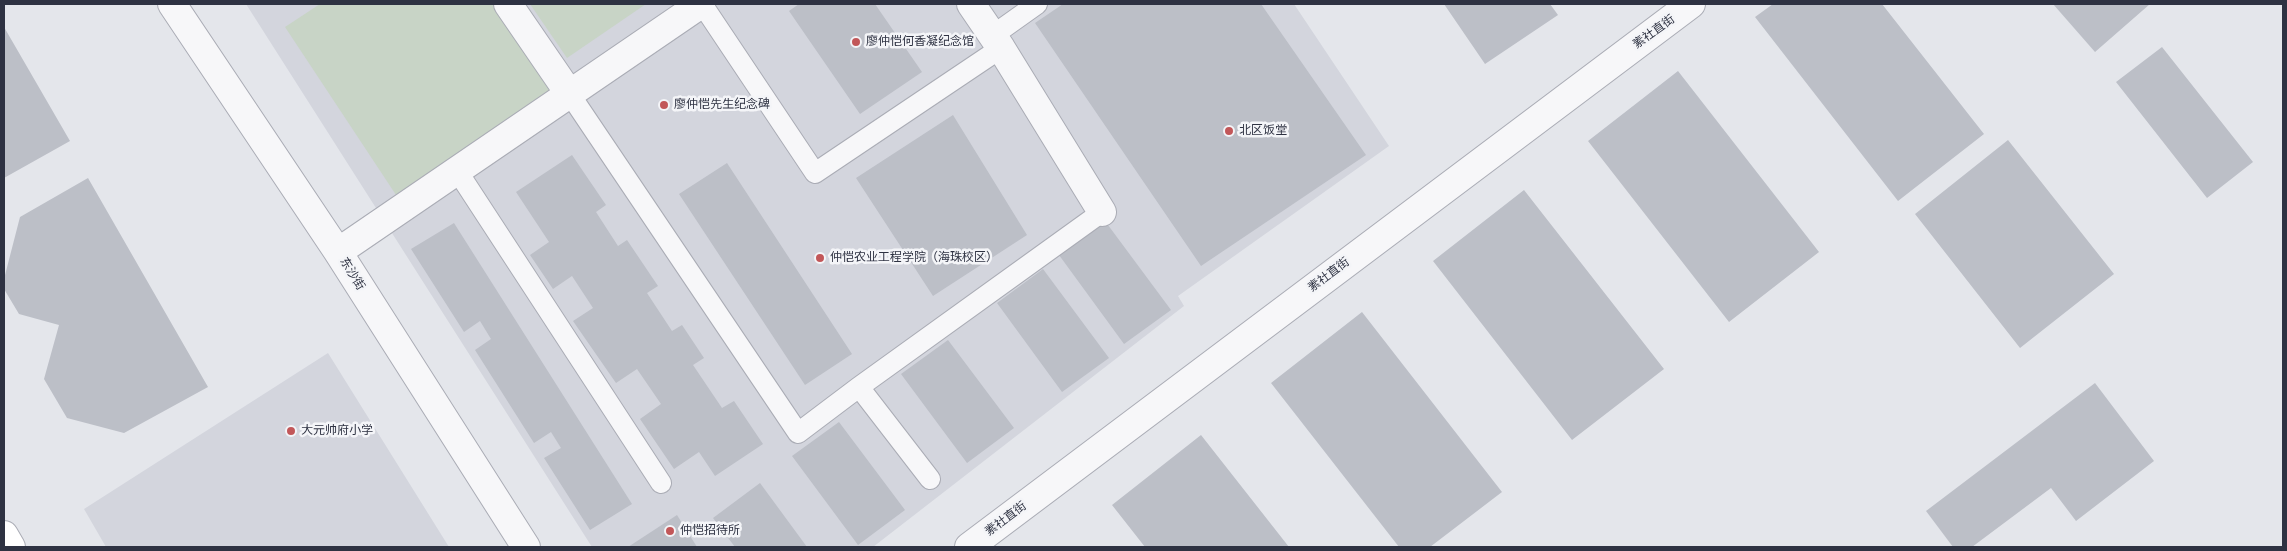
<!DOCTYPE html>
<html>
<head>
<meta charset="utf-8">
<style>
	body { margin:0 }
	#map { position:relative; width:2287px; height:551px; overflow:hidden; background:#e4e6eb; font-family:"Fira Sans Condensed",sans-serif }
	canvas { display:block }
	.frame { position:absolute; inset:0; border:5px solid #2e3242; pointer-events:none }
</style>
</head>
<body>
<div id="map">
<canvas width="2287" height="551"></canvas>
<div class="frame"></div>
</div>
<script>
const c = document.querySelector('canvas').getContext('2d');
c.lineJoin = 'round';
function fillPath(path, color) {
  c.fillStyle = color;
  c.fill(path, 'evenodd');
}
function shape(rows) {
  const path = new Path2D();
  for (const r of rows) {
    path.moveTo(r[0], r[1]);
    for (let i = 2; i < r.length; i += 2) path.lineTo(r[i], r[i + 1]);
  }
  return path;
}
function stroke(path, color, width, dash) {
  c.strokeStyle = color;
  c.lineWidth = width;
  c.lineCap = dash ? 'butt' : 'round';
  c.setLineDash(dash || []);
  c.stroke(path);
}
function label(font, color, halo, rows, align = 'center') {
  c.font = font + ' "Fira Sans Condensed","Noto Sans SC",sans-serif';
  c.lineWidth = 5;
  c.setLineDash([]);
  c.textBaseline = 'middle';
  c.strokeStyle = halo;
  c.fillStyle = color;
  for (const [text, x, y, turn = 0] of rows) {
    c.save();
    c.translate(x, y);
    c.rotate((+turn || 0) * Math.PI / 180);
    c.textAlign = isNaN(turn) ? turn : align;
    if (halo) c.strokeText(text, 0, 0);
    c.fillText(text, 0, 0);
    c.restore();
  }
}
fillPath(shape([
	[246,4,1294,4,1389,146,1178,296,1184,306,873,547,592,547],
	[328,353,449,547,106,547,84,509]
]), '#d3d5dd');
fillPath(shape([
	[320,4,508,4,569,93,404,207,285,27],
	[530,4,646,4,567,58]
]), '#c8d4c6');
fillPath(shape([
	[799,4,875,4,922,72,860,114,789,11],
	[1063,4,1261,4,1366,155,1201,266,1035,23],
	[1444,4,1550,4,1558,15,1485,64],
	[1773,4,1882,4,1984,134,1898,201,1755,17],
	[2053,4,2150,4,2095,52],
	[4,27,70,141,4,178],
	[2162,47,2253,162,2207,198,2116,82],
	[1678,71,1819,252,1729,322,1588,141],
	[953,115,1027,235,933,296,856,178],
	[2008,140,2114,274,2020,348,1915,214],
	[572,155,606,205,596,212,618,246,627,240,658,286,647,293,672,331,682,325,704,358,693,365,722,408,734,401,763,444,715,476,699,452,674,469,640,419,661,404,637,369,616,383,573,321,593,308,572,276,553,289,530,255,549,242,516,192],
	[727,163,852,354,805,385,679,194],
	[88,178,208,387,124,433,67,418,44,379,59,325,19,314,4,289,4,279,20,217],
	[1524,190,1664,369,1572,440,1433,261],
	[1105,221,1171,310,1124,344,1059,255],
	[454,223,632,504,590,530,544,458,561,448,551,432,534,443,475,350,491,339,480,321,464,332,411,249],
	[1043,269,1109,358,1062,392,997,303],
	[1362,312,1502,492,1430,547,1399,547,1271,383],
	[948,340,1014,428,967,463,901,374],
	[2095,383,2154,461,2076,521,2051,488,1972,547,1953,547,1926,511],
	[839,422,905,510,858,545,792,456],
	[1201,435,1289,547,1145,547,1112,505],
	[760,483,807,547,735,547,713,518],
	[677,515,697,547,628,547]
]), '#bcbfc7');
const lane = shape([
	[702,4,815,173,1001,48],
	[992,36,1037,4],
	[569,93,798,433,859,387,1102,212],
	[456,169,661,483],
	[859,387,930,479]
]);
const street = shape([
	[172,4,338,252,526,547],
	[508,4,569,93],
	[971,4,1001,48,1102,212],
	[338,252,701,4],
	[969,547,1691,4]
]);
const secondary = shape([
	[4,535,11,547]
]);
stroke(lane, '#aaacb5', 22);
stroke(street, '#aaacb5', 30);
stroke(secondary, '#aaacb5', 30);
stroke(lane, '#f7f7f9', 20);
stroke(street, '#f7f7f9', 28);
stroke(secondary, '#fff', 28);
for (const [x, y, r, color] of [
	[856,42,5,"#c25759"],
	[664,105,5,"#c25759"],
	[1229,131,5,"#c25759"],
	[820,258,5,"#c25759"],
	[291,431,5,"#c25759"],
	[670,531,5,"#c25759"]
]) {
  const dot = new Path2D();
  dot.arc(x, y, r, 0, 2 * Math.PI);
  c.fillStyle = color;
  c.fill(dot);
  stroke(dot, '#f4f5f8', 2);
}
label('12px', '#2e3242', '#f4f5f8', [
	["素社直街",1654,32,-36],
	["东沙街",352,274,58],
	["素社直街",1329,275,-37],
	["素社直街",1006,519,-37]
]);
label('12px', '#2e3242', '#f4f5f8', [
	["廖仲恺何香凝纪念馆",866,42],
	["廖仲恺先生纪念碑",674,105],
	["北区饭堂",1239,131],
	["仲恺农业工程学院（海珠校区）",830,258],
	["大元帅府小学",301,431],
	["仲恺招待所",680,531]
], 'left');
</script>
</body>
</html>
